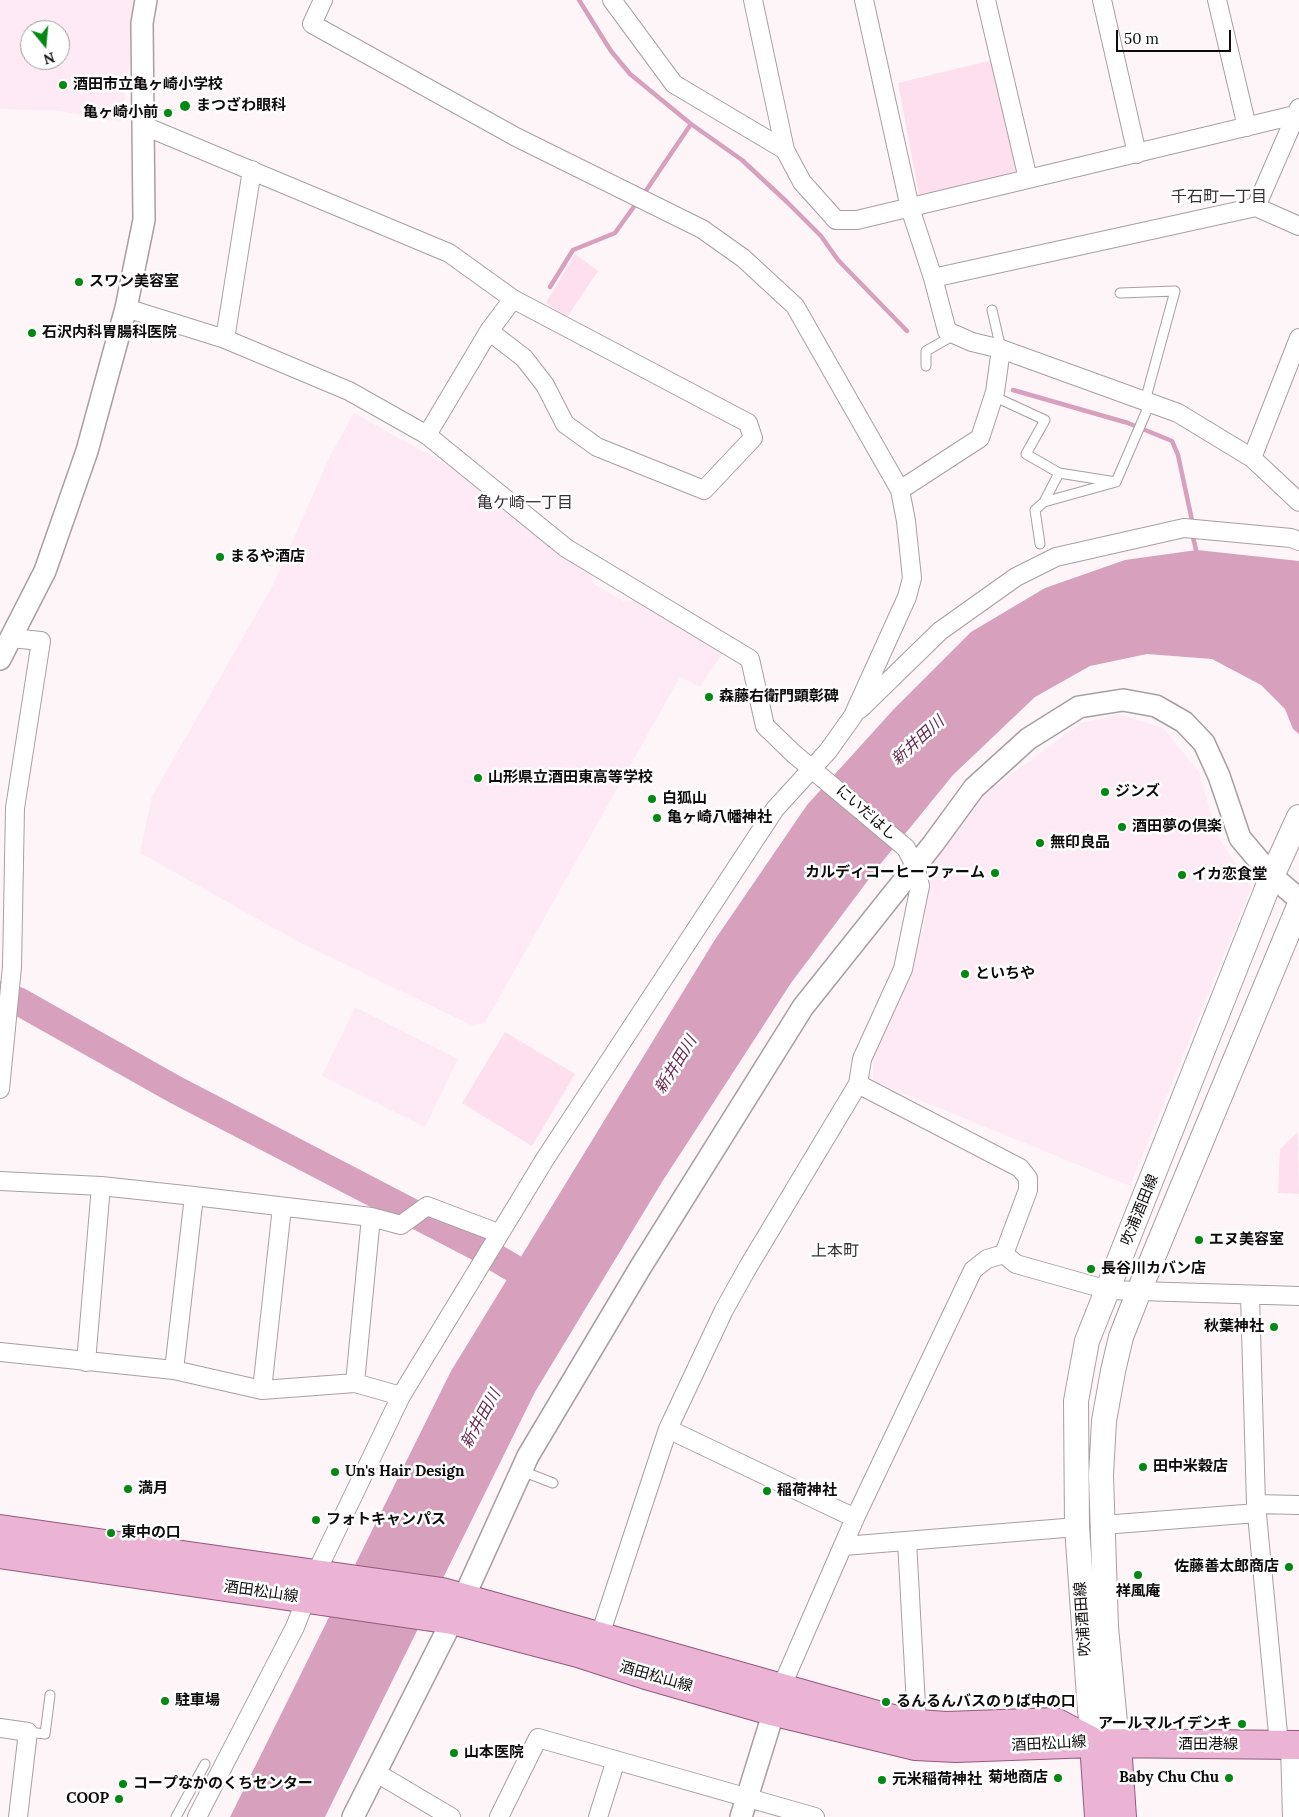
<!DOCTYPE html>
<html>
<head>
<meta charset="utf-8">
<style>
	body { margin:0 }
	#map { position:relative; width:1299px; height:1817px; overflow:hidden; background:#fef5f9; font-family:Lora,serif }
	canvas { display:block }
	.north { position:absolute; left:20px; top:20px; width:50px; height:50px; box-sizing:border-box; background:#fff; border:1px solid #9f9d9e; border-radius:50%; rotate:163deg; font-size:14px; font-weight:700; line-height:20px; text-align:center; color:#0e0b0d }
	.north::after { content:''; display:block; margin:auto; width:18px; height:22px; background:#038911; clip-path:polygon(50% 0,100% 100%,50% 72%,0 100%) }
	.scale { position:absolute; left:1116px; top:30px; width:115px; height:22px; box-sizing:border-box; border:2px solid #0e0b0d; border-top:0; padding-left:6px; font-size:15px; line-height:18px; white-space:nowrap; color:#0e0b0d; -webkit-text-stroke:4px #fff; paint-order:stroke }
</style>
</head>
<body>
<div id="map">
<canvas width="1299" height="1817"></canvas>
<div class="north">N</div>
<div class="scale">50 m</div>
</div>
<script>
const c = document.querySelector('canvas').getContext('2d');
c.lineJoin = 'round';
function fillPath(path, color) {
  c.fillStyle = color;
  c.fill(path, 'evenodd');
}
function shape(rows) {
  const path = new Path2D();
  for (const r of rows) {
    path.moveTo(r[0], r[1]);
    for (let i = 2; i < r.length; i += 2) path.lineTo(r[i], r[i + 1]);
  }
  return path;
}
function stroke(path, color, width, dash) {
  c.strokeStyle = color;
  c.lineWidth = width;
  c.lineCap = dash ? 'butt' : 'round';
  c.setLineDash(dash || []);
  c.stroke(path);
}
function label(font, color, halo, rows, align = 'center') {
  c.font = font + ' Lora,"Noto Sans JP",serif';
  c.lineWidth = 5;
  c.setLineDash([]);
  c.textBaseline = 'middle';
  c.strokeStyle = halo;
  c.fillStyle = color;
  for (const [text, x, y, turn = 0] of rows) {
    c.save();
    c.translate(x, y);
    c.rotate((+turn || 0) * Math.PI / 180);
    c.textAlign = isNaN(turn) ? turn : align;
    if (halo) c.strokeText(text, 0, 0);
    c.fillText(text, 0, 0);
    c.restore();
  }
}
fillPath(shape([
	[0,0,139,0,121,121,59,111,0,109],
	[30,30,60,30,60,60,30,60],
	[354,413,467,476,590,572,595,585,625,602,641,599,725,650,700,687,680,677,485,1023,471,1025,297,941,140,853,152,796,274,583,329,458],
	[1120,714,1163,728,1199,772,1217,835,1251,888,1130,1186,873,1081,873,1057,897,1006,924,927,928,870,985,794,1081,723],
	[355,1007,458,1059,425,1127,322,1076]
]), '#feeaf4');
fillPath(shape([
	[992,60,1021,174,920,200,898,83],
	[575,254,598,271,567,317,546,303],
	[505,1032,575,1074,532,1146,462,1103],
	[1298,1132,1299,1194,1278,1193,1280,1149]
]), '#fddfee');
fillPath(shape([
	[1197,550,1299,561,1299,734,1293,729,1285,709,1261,685,1212,659,1147,654,1090,666,1035,697,953,775,878,867,791,983,662,1182,535,1392,325,1817,230,1817,451,1371,714,941,807,805,893,710,971,632,1045,588,1125,560]
]), '#d7a1be');
stroke(shape([
	[579,0,611,51,630,74,691,124,742,160,787,202,821,236,838,260,907,331],
	[643,195,691,124],
	[550,287,573,250,615,233,638,201],
	[1013,390,1128,423,1172,441,1178,455,1193,525],
	[1192,533,1197,554]
]), '#d7a1be', 4.5);
stroke(shape([
	[0,995,18,1001,176,1090,476,1246,545,1287]
]), '#d7a1be', 28);
const service = shape([
	[1120,293,1175,291,1145,401],
	[992,310,1001,349],
	[926,366,926,351,954,335],
	[993,396,1045,420,1026,454,1059,473],
	[1116,482,1059,473,1044,502,1116,482,1150,403],
	[1040,544,1035,510,1044,502],
	[522,1471,553,1483],
	[28,1732,45,1734,50,1695],
	[176,1817,205,1764]
]);
const minor = shape([
	[612,0,674,84,785,150],
	[753,0,785,150,802,182,836,220,857,220,1295,115],
	[864,0,910,208,933,278,947,331,972,342,1001,349,1178,413,1252,458,1299,502],
	[986,0,1028,179],
	[1102,0,1137,154],
	[1217,0,1247,127],
	[142,125,449,253,513,299,748,423,753,438,704,490,597,447,565,424,545,385,524,358,489,331],
	[1256,207,1299,108],
	[933,278,1256,207,1299,226],
	[126,308,225,339,349,391,427,435,566,548,750,659,765,726,794,754,906,848,915,866,920,886,903,969,862,1059,858,1084,748,1267,724,1310,668,1429,600,1635],
	[225,339,252,170],
	[427,435,489,331,513,299],
	[1252,458,1299,338],
	[900,490,980,438,995,392,1001,349],
	[860,709,940,631,1016,577,1056,557,1184,528,1291,538,1299,541],
	[858,1084,1020,1168,1028,1178,1028,1190,1004,1254],
	[0,1089,12,967,15,808,41,641,11,638],
	[0,1181,101,1186,194,1196,371,1217,401,1225,427,1206,498,1233],
	[1004,1254,1016,1264,1108,1290,1299,1296],
	[1250,1296,1256,1504,1279,1744],
	[0,1352,174,1370,262,1390,355,1383,401,1396],
	[86,1362,101,1186],
	[174,1370,194,1196],
	[355,1383,371,1217],
	[262,1390,282,1207],
	[668,1429,855,1518],
	[1256,1504,1299,1505],
	[1103,1525,1257,1513],
	[907,1541,917,1724],
	[844,1546,1077,1527],
	[781,1688,855,1518,973,1270,987,1259,1004,1254],
	[0,1728,28,1732,18,1817],
	[1290,1745,1292,1817],
	[375,1772,451,1817],
	[197,1817,295,1627,316,1573,401,1396,545,1159,775,809,828,751,853,716,907,597,912,578,906,521,900,490,795,306,743,258,702,229,516,137,312,24,323,0],
	[499,1817,538,1738,815,1817],
	[598,1817,616,1760]
]);
const tertiary = shape([
	[0,659,45,571,87,451,126,308,144,220,142,23,146,0],
	[353,1817,464,1597,528,1456,640,1268,803,1007,933,844,974,788,1028,739,1079,707,1123,700,1156,706,1184,722,1204,743,1219,776,1240,838,1272,876,1299,899],
	[741,1817,778,1698]
]);
const secondary = shape([
	[1094,1743,1090,1711,1077,1527,1076,1401,1087,1341,1272,876,1299,817],
	[1117,1744,1106,1627,1101,1475,1104,1421,1113,1371,1121,1337,1139,1291,1299,906]
]);
const primary = shape([
	[0,1529,442,1592,884,1717,917,1724,947,1726,1055,1722,1093,1742],
	[0,1554,452,1620,578,1653,646,1675,775,1712,915,1746,956,1748,1094,1743,1299,1745],
	[1094,1743,1099,1817],
	[1117,1744,1122,1817]
]);
stroke(service, '#a99ea4', 11);
stroke(minor, '#a99ea4', 20);
stroke(tertiary, '#a99ea4', 24);
stroke(secondary, '#a99ea4', 26);
stroke(primary, '#95587c', 30);
stroke(service, '#fff', 9);
stroke(minor, '#fff', 18);
stroke(tertiary, '#fff', 21);
stroke(secondary, '#fff', 24);
stroke(primary, '#ebb3d4', 28);
for (const [x, y, r, color] of [
	[63,85,5,"#038911"],
	[185,106,6,"#038911"],
	[168,113,5,"#038911"],
	[79,282,5,"#038911"],
	[32,333,5,"#038911"],
	[220,557,5,"#038911"],
	[709,697,5,"#038911"],
	[478,778,5,"#038911"],
	[1105,792,5,"#038911"],
	[652,799,5,"#038911"],
	[657,818,5,"#038911"],
	[1122,827,5,"#038911"],
	[1040,843,5,"#038911"],
	[995,873,5,"#038911"],
	[1182,875,5,"#038911"],
	[965,974,5,"#038911"],
	[1199,1240,5,"#038911"],
	[1091,1269,5,"#038911"],
	[1274,1327,5,"#038911"],
	[1143,1467,5,"#038911"],
	[335,1472,5,"#038911"],
	[128,1489,5,"#038911"],
	[767,1491,5,"#038911"],
	[316,1520,5,"#038911"],
	[111,1533,5,"#038911"],
	[1289,1567,5,"#038911"],
	[1138,1575,5,"#038911"],
	[165,1701,5,"#038911"],
	[886,1702,5,"#038911"],
	[1242,1724,5,"#038911"],
	[454,1753,5,"#038911"],
	[1058,1778,5,"#038911"],
	[1229,1778,5,"#038911"],
	[882,1780,5,"#038911"],
	[123,1784,5,"#038911"],
	[119,1799,5,"#038911"]
]) {
  const dot = new Path2D();
  dot.arc(x, y, r, 0, 2 * Math.PI);
  c.fillStyle = color;
  c.fill(dot);
  stroke(dot, '#fff', 2);
}
label('bold 15px', '#0e0b0d', '#fff', [
	["酒田市立亀ヶ崎小学校",73,85],
	["まつざわ眼科",196,106],
	["亀ヶ崎小前",158,113,"right"],
	["スワン美容室",89,282],
	["石沢内科胃腸科医院",42,333],
	["まるや酒店",230,557],
	["森藤右衛門顕彰碑",719,697],
	["山形県立酒田東高等学校",488,778],
	["ジンズ",1115,792],
	["白狐山",662,799],
	["亀ヶ崎八幡神社",667,818],
	["酒田夢の倶楽",1132,827],
	["無印良品",1050,843],
	["カルディコーヒーファーム",985,873,"right"],
	["イカ恋食堂",1192,875],
	["といちや",975,974],
	["エヌ美容室",1209,1240],
	["長谷川カバン店",1101,1269],
	["秋葉神社",1264,1327,"right"],
	["田中米穀店",1153,1467],
	["Un's Hair Design",345,1472],
	["満月",138,1489],
	["稲荷神社",777,1491],
	["フォトキャンパス",326,1520],
	["東中の口",121,1533],
	["佐藤善太郎商店",1279,1567,"right"],
	["祥風庵",1138,1592,"center"],
	["駐車場",175,1701],
	["るんるんバスのりば中の口",896,1702],
	["アールマルイデンキ",1232,1724,"right"],
	["山本医院",464,1753],
	["菊地商店",1048,1778,"right"],
	["Baby Chu Chu",1219,1778,"right"],
	["元米稲荷神社",892,1780],
	["コープなかのくちセンター",133,1784],
	["COOP",109,1799,"right"]
], 'left');
label('15px', '#0e0b0d', '#fff', [
	["にいだはし",866,813,41],
	["吹浦酒田線",1140,1210,-68],
	["酒田松山線",261,1592,8],
	["吹浦酒田線",1083,1619,-94],
	["酒田松山線",656,1677,16],
	["酒田松山線",1049,1744,-3],
	["酒田港線",1208,1745]
]);
label('16px', '#393035', '#fff', [
	["千石町一丁目",1219,197],
	["亀ケ崎一丁目",525,503],
	["上本町",835,1251]
]);
label('italic 16px', '#68284f', '#fff', [
	["新井田川",918,741,-42],
	["新井田川",676,1065,-58],
	["新井田川",481,1419,-61]
]);
</script>
</body>
</html>
